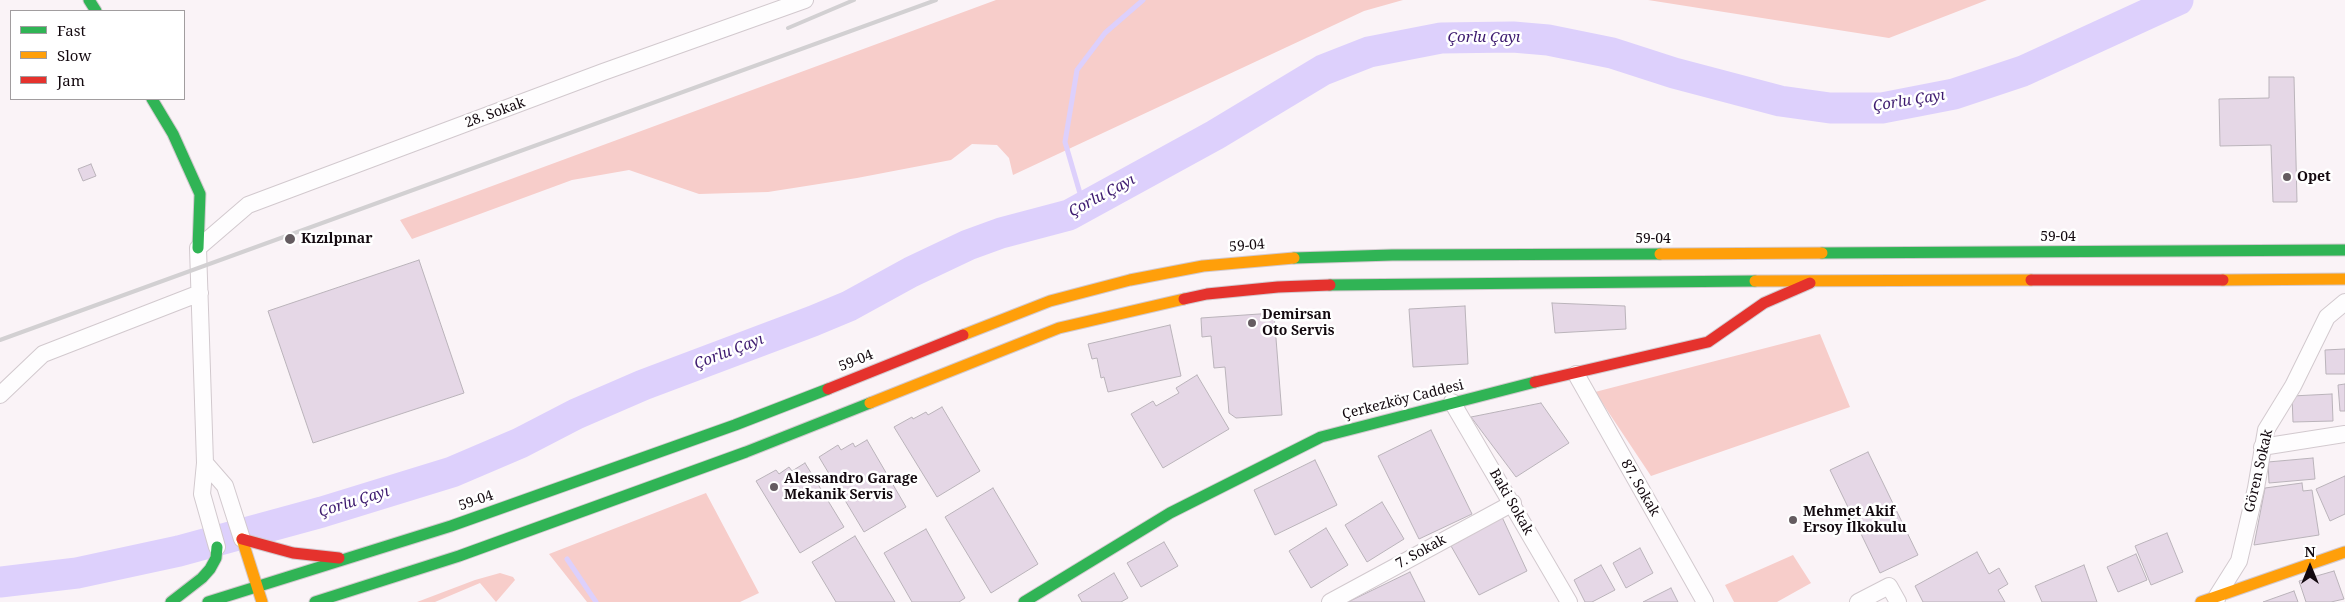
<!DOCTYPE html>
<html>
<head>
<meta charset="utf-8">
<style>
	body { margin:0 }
	#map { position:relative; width:2345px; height:602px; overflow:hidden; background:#faf3f7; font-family:"Noto Serif",serif }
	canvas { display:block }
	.legend { position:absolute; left:10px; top:10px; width:175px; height:90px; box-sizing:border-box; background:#fff; border:1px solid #a19d9f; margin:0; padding:6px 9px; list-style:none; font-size:15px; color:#13090f }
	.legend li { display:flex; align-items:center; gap:10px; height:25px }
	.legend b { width:25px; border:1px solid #a19d9f }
	.north { position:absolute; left:2285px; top:542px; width:50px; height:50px; -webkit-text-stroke:4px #fff; paint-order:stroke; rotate:0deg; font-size:14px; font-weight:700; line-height:20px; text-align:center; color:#13090f }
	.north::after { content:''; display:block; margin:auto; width:18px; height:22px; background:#13090f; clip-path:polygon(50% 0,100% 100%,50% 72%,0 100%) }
</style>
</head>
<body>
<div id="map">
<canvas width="2345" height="602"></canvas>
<ul class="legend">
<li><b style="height:6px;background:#30b455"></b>Fast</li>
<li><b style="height:6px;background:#ff9f0a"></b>Slow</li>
<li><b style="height:6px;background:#e5322d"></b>Jam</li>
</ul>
<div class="north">N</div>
</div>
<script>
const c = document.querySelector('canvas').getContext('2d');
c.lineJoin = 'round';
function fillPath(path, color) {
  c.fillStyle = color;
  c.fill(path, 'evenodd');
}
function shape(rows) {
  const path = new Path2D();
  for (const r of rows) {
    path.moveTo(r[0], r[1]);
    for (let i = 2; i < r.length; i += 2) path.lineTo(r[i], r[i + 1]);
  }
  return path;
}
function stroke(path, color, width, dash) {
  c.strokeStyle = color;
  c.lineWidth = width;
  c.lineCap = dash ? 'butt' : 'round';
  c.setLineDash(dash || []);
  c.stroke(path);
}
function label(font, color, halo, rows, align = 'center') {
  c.font = font + ' "Noto Serif",serif';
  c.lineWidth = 5;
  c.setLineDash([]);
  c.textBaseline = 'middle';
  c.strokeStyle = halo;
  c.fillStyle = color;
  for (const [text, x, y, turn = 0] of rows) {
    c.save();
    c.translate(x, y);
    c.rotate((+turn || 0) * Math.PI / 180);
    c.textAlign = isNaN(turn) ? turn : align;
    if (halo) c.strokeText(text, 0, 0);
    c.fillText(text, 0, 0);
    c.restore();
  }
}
fillPath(shape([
	[996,0,1403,0,1364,11,1013,175,1009,158,997,145,972,144,951,160,857,178,768,192,699,194,629,170,572,180,412,239,400,220],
	[1648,0,1987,0,1889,38],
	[1820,334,1850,407,1651,476,1595,392],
	[706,493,759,593,740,602,587,602,549,554],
	[1793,555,1811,583,1777,602,1734,602,1725,585],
	[500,573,513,577,515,580,496,602,480,583,435,602,417,602,475,580]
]), '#f7cdca');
stroke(shape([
	[1084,207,1065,142,1077,70,1105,33,1143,0],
	[567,559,596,602]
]), '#ddd0fc', 5);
stroke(shape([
	[0,582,77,573,179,551,322,512,452,472,520,443,576,414,643,385,813,321,849,306,911,272,968,245,1001,233,1069,215,1215,135,1323,70,1369,52,1441,38,1513,37,1548,40,1612,53,1674,73,1780,101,1830,108,1882,108,1954,94,2023,71,2178,0]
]), '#ddd0fc', 31);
const building = shape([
	[2269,77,2294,77,2297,202,2273,202,2271,145,2220,146,2219,99,2269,98,2269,77],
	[91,164,96,176,83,181,78,169,91,164],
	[419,260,464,393,313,443,268,311,419,260],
	[1552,303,1625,306,1626,329,1555,333,1552,303],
	[1465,306,1468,364,1413,367,1409,309,1465,306],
	[1274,313,1282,415,1236,418,1229,413,1225,367,1214,368,1211,336,1202,337,1201,318,1274,313],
	[1170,325,1181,376,1108,392,1104,377,1101,378,1097,358,1092,359,1088,344,1170,325],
	[2345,349,2345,374,2326,374,2325,350,2345,349],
	[1197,375,1229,429,1163,468,1131,414,1153,401,1156,406,1179,393,1176,388,1197,375],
	[2345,384,2345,411,2340,411,2338,385,2345,384],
	[2332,394,2333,421,2293,422,2292,396,2332,394],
	[1541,403,1569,443,1516,477,1471,417,1541,403],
	[942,407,980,471,937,497,894,427,912,417,913,419,926,412,928,415,942,407],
	[1431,430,1472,514,1419,539,1378,456,1431,430],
	[867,440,906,507,864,532,819,457,838,445,841,450,853,443,855,447,867,440],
	[1868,452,1918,555,1880,573,1830,470,1868,452],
	[2313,458,2315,479,2269,483,2268,462,2313,458],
	[1315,460,1337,505,1275,535,1254,490,1315,460],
	[805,463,844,527,800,553,756,481,776,470,779,474,789,467,792,471,805,463],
	[2345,476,2345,514,2330,521,2316,489,2345,476],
	[2302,483,2303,491,2312,490,2319,535,2254,545,2265,488,2302,483],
	[993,488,1038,564,991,593,945,517,993,488],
	[1382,502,1404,539,1367,562,1345,525,1382,502],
	[1502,517,1527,571,1479,595,1451,546,1502,517],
	[1326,528,1348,565,1311,588,1289,551,1326,528],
	[926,529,965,598,959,602,912,602,884,553,926,529],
	[2167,533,2183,572,2151,585,2135,546,2167,533],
	[855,536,895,602,836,602,812,562,855,536],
	[1164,542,1178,566,1141,587,1127,563,1164,542],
	[1640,548,1653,573,1626,588,1613,563,1640,548],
	[1977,552,1989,574,1999,568,2008,584,1998,590,2005,602,1923,602,1915,586,1977,552],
	[2136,554,2147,580,2118,592,2107,567,2136,554],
	[1601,565,1615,590,1592,602,1585,602,1574,580,1601,565],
	[2084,565,2097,602,2042,602,2035,586,2084,565],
	[2334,571,2344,599,2331,602,2306,602,2299,581,2334,571],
	[1410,572,1425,602,1348,602,1410,572],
	[1114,573,1128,598,1121,602,1082,602,1078,595,1114,573],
	[1671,588,1678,602,1643,602,1671,588],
	[2294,591,2298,602,2263,602,2294,591]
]);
fillPath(building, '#e5d7e6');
stroke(building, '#bab3ba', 1);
const street = shape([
	[1576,374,1705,602],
	[0,395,43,354,200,293],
	[1452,402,1569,602],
	[2262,447,2345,434],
	[205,463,225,486,242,539],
	[217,547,202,494,205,463,198,248,248,205,603,72,805,0],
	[2217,599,2217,596,2239,561,2256,488,2266,430,2293,386,2327,317,2345,302],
	[1330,602,1513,503],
	[1858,602,1889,586,1898,602]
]);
const fast = shape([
	[89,0,96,11],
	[152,99,173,134,200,194,198,248],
	[1822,253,2345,250],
	[1294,258,1392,255,1660,254],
	[1330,285,1755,281],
	[171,602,202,578,210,569,216,558,217,547],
	[208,602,451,526,735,425,828,389],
	[315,602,459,556,746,452,870,403],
	[1024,602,1170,513,1321,437,1535,382]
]);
const slow = shape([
	[1660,254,1822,253],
	[2223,280,2345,279],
	[1755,281,2031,280],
	[963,335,1050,301,1130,280,1203,266,1294,258],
	[870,403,1059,328,1184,299],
	[242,539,262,602],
	[2201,602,2345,552]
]);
const jam = shape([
	[2031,280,2223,280],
	[1184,299,1207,294,1278,287,1330,285],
	[1535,382,1708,342,1764,303,1810,283],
	[828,389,963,335],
	[242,539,293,553,339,558]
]);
stroke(street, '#d2c9ce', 18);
stroke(fast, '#d2c9ce', 13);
stroke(slow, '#d2c9ce', 13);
stroke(jam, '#d2c9ce', 13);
stroke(street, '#fefdfe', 16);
stroke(fast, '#30b455', 11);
stroke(slow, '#ff9f0a', 11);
stroke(jam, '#e5322d', 11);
stroke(shape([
	[788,28,854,0],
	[0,340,936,0]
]), '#d2d0d2', 4);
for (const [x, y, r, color] of [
	[2287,177,5,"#645b60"],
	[290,239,6,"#645b60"],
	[1252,323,5,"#645b60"],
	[774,487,5,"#645b60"],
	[1793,520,5,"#645b60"]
]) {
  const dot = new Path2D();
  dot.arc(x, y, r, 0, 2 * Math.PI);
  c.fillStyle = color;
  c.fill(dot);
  stroke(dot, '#fff', 2);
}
label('14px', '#13090f', '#fff', [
	["28. Sokak",495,113,-20],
	["59-04",2058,237],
	["59-04",1653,239],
	["59-04",1247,246,-5],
	["59-04",856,361,-22],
	["Çerkezköy Caddesi",1403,400,-14],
	["Gören Sokak",2259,471,-77],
	["87. Sokak",1640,488,60],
	["59-04",476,501,-19],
	["Baki Sokak",1511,502,60],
	["7. Sokak",1421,552,-29]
]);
label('bold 14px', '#13090f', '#fff', [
	["Opet",2297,177],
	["Kızılpınar",301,239],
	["Demirsan",1262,315],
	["Oto Servis",1262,331],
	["Alessandro Garage",784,479],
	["Mekanik Servis",784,495],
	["Mehmet Akif",1803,512],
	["Ersoy İlkokulu",1803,528]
], 'left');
label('italic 15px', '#3d1a6f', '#fff', [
	["Çorlu Çayı",1484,38],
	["Çorlu Çayı",1909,101,-9],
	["Çorlu Çayı",1102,196,-28],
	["Çorlu Çayı",729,352,-21],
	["Çorlu Çayı",354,502,-17]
]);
</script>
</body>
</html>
